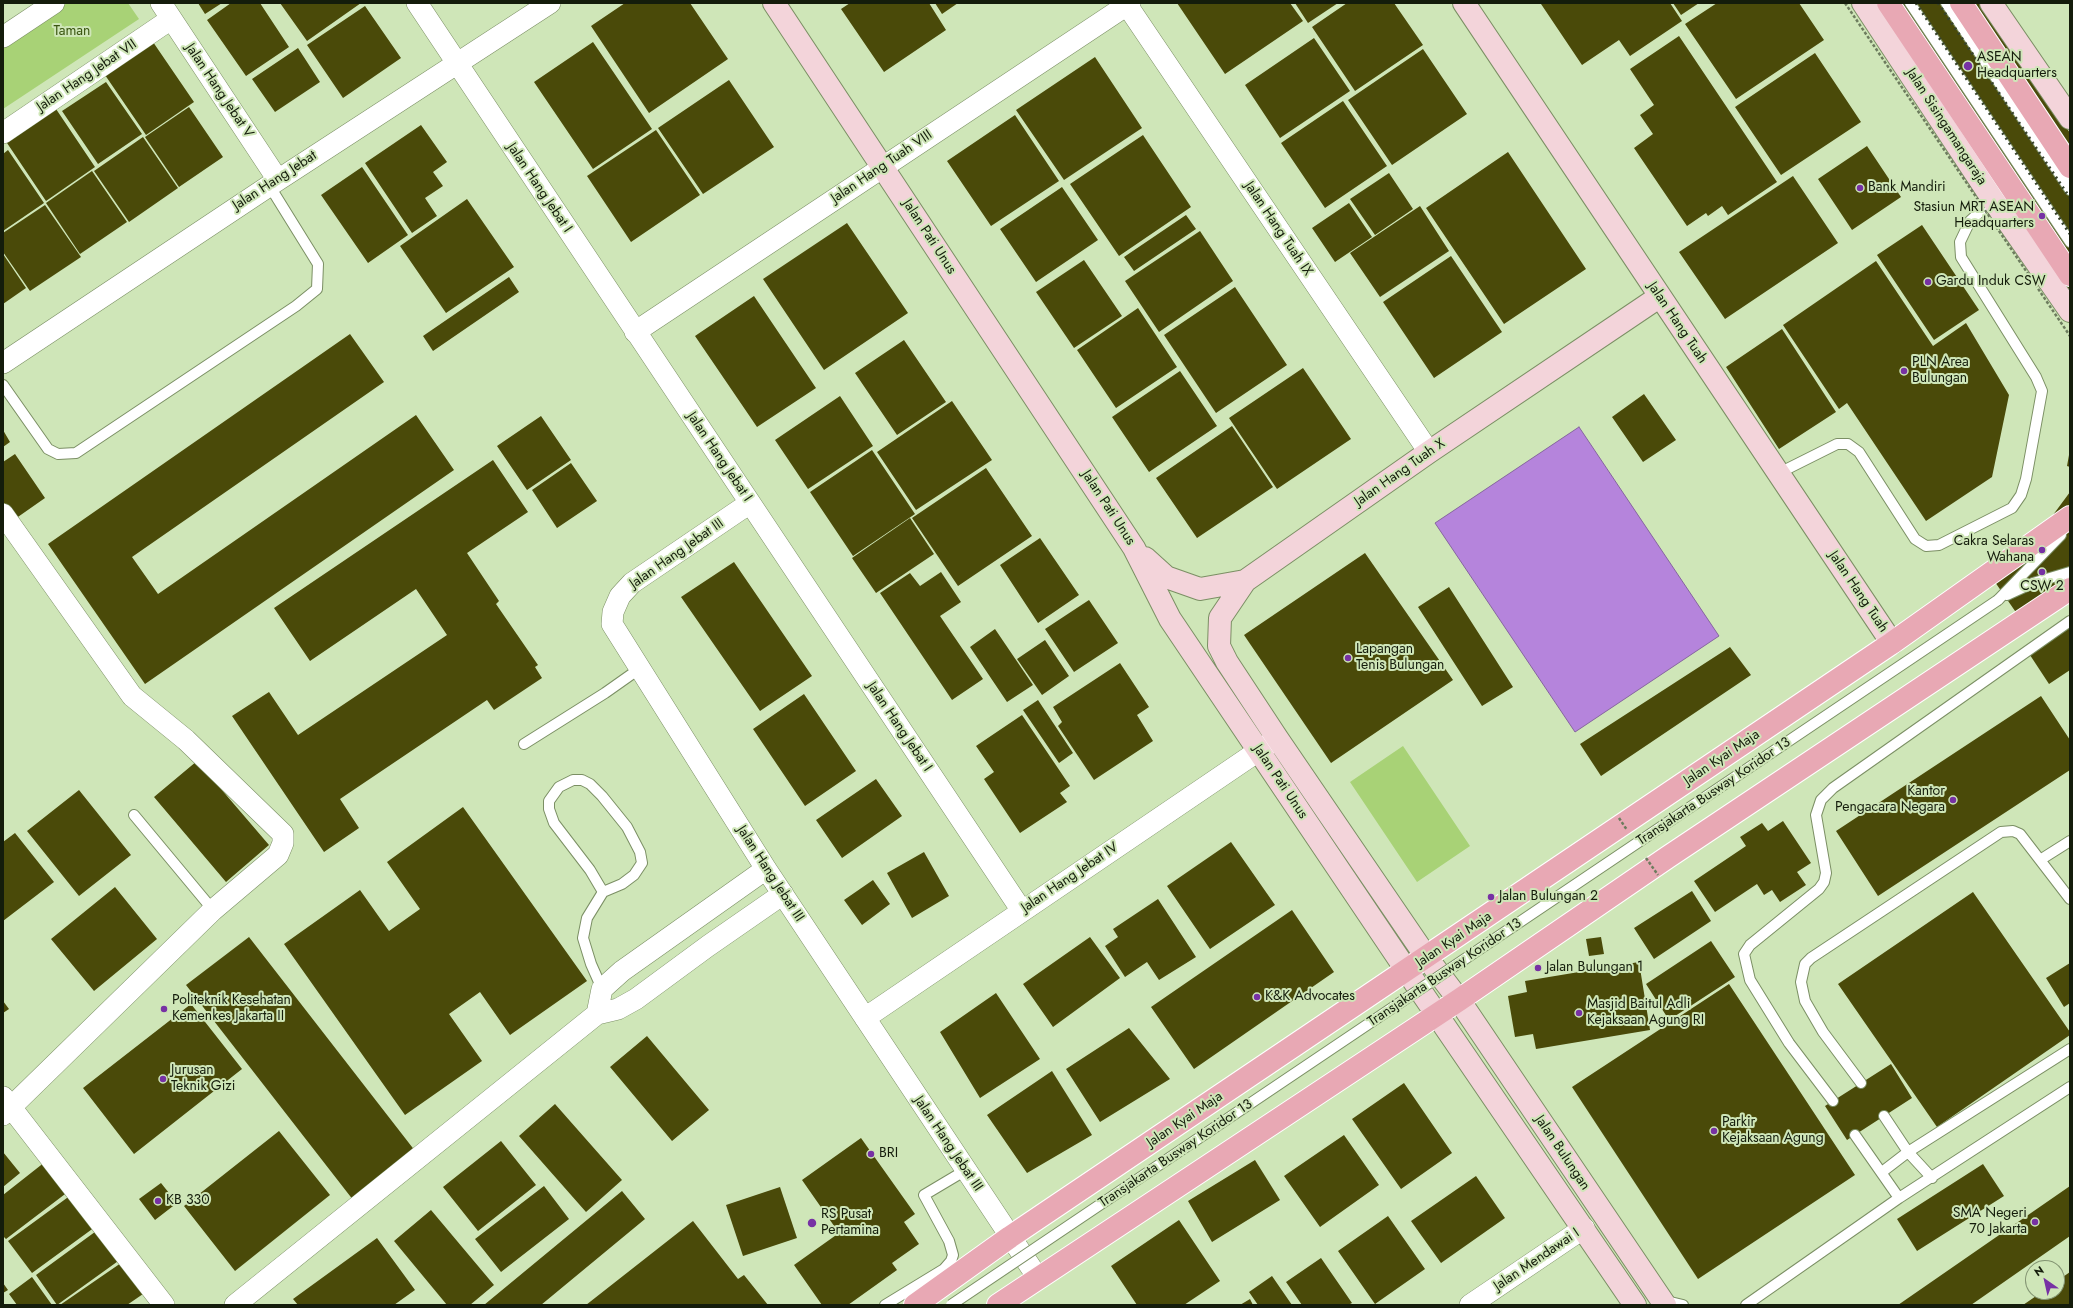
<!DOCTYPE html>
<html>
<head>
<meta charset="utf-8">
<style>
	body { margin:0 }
	#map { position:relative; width:2073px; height:1308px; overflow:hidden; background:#cfe6b8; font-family:Jost,sans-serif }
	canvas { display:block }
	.frame { position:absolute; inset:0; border:4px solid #141c0b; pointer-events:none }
	.north { position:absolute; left:2025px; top:1260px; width:40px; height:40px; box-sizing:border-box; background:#cfe6b8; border:1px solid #849573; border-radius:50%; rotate:326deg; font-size:11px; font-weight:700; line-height:16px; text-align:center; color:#141c0b }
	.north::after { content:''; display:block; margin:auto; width:14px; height:18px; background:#7731a4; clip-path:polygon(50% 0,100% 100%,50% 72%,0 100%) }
</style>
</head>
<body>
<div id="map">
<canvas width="2073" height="1308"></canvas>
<div class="frame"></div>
<div class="north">N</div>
</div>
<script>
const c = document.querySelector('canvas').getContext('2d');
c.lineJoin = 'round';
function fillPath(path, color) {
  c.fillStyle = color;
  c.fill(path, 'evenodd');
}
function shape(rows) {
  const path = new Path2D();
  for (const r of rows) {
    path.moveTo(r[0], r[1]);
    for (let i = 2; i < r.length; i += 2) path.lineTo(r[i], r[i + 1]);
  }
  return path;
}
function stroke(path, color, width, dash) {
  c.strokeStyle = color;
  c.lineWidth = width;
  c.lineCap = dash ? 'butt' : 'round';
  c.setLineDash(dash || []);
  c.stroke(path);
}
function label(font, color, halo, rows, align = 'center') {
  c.font = font + ' Jost,sans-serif';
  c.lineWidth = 4;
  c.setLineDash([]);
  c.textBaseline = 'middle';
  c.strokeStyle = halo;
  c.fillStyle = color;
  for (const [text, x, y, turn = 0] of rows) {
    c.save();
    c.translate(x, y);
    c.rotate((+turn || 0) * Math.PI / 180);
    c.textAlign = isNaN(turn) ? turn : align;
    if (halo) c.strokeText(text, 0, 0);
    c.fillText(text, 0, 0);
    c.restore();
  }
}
fillPath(shape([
	[67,3,128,3,139,19,3,109,3,45],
	[1403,746,1470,846,1417,882,1350,782]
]), '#a8d276');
const water = shape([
	[1579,427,1719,636,1575,732,1435,523,1579,427]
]);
fillPath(water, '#b584dc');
stroke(water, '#85659d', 1);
fillPath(shape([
	[198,3,222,3,205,14],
	[231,3,260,3,289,47,246,76,207,20],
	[280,3,361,3,307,41],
	[625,3,690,3,728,59,649,113,591,26],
	[850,3,929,3,946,30,884,72,841,9],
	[935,3,958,3,942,14],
	[1177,3,1290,3,1303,21,1225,74],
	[1295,3,1338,3,1308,23],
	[1347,3,1394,3,1423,45,1355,91,1312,27],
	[1543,3,1670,3,1682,21,1630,56,1619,40,1582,65,1541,4],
	[1673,3,1699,3,1681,15],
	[1717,3,1799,3,1824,40,1736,99,1685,24],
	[1869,3,1982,3,2070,133,2070,299],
	[365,6,401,58,343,98,307,45],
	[1679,36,1777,182,1728,215,1722,206,1708,216,1706,213,1687,226,1634,148,1653,134,1640,115,1654,105,1630,69],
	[1314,38,1350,91,1280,138,1245,85],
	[153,42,194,102,146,135,105,75],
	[593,42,652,129,593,169,534,82],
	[298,48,320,82,275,112,252,79],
	[1423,49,1467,114,1392,165,1348,100],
	[1815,53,1861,122,1781,175,1735,107],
	[1095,57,1142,128,1064,180,1016,110],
	[729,80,774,147,703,194,658,128],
	[106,82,142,134,98,164,62,111],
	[1343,101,1387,166,1325,208,1281,143],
	[189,107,223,157,179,187,145,137],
	[56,109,95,167,46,201,7,143],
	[1015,115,1059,181,991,226,947,161],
	[421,125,447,162,433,172,443,186,425,198,437,216,412,233,365,163],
	[656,130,700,195,631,242,587,176],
	[1143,135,1191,207,1119,256,1070,184],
	[143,137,178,188,129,222,94,171],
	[1867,146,1901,197,1852,230,1818,179],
	[8,150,44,203,3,231,3,154],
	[1508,152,1586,269,1504,324,1426,208],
	[362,167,408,235,368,263,321,195],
	[92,171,127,222,80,254,46,203],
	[1389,173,1413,209,1375,235,1350,199],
	[1793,176,1838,243,1725,319,1679,252],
	[1062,187,1098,240,1036,282,1000,229],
	[467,199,514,267,446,313,400,246],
	[1349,203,1372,237,1335,262,1312,228],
	[45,205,81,257,30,291,3,252,3,233],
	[1420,206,1449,251,1380,297,1350,253],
	[1186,215,1196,229,1134,271,1124,257],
	[847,223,908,313,824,370,763,279],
	[1922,225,1979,310,1934,340,1877,255],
	[1200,231,1233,281,1159,332,1125,281],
	[3,254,26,288,3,304],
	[1451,256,1502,332,1434,378,1383,302],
	[1084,260,1122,316,1074,348,1036,292],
	[1876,261,1933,346,1966,323,2009,395,1992,477,1926,521,1847,403,1839,409,1783,325],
	[509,277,519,292,433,351,423,336],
	[1235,287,1287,365,1216,413,1164,335],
	[754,296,816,388,757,427,695,336],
	[1138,308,1177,367,1116,408,1077,350],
	[1782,329,1836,412,1779,449,1726,367],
	[350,334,384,382,132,557,158,594,416,415,454,470,145,684,48,544],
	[904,340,946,402,897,435,855,373],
	[1303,368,1351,439,1277,489,1229,418],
	[1180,371,1217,426,1149,472,1112,417],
	[1644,394,1676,440,1643,462,1612,417],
	[840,396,873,446,808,489,775,440],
	[952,401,992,460,916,510,877,452],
	[541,416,571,460,527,490,497,446],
	[1232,426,1273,487,1197,538,1156,478],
	[3,430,10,442,3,447],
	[872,450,915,514,853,556,810,492],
	[15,454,45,498,15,519,3,502,3,462],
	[2069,455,2070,455,2070,467,2067,466],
	[493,460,528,512,467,553,499,601,496,604,538,665,535,667,542,678,494,710,487,700,340,799,359,828,324,852,232,716,269,692,298,735,447,635,416,589,310,661,274,608],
	[571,463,597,501,557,528,532,490],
	[986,468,1032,536,958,586,912,518],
	[2070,492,2070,595,2024,624,1986,569,2050,519],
	[910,518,934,554,876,593,852,558],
	[1040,538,1079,595,1038,623,1000,565],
	[1365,553,1453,680,1331,763,1244,635],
	[734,562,812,676,760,711,681,597],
	[941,572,961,602,940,616,983,679,952,700,880,593,910,573,920,586],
	[1449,587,1513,687,1482,706,1418,607],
	[1089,600,1118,643,1074,672,1045,629],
	[2070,625,2070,670,2049,684,2028,652],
	[995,629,1033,685,1007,702,970,647],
	[1045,640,1069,676,1042,695,1017,659],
	[1730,647,1751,675,1601,776,1580,744],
	[1120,663,1149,707,1137,715,1153,741,1094,780,1058,726,1062,722,1053,707],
	[804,694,856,771,805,806,753,729],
	[2041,696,2070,740,2070,770,1878,896,1836,831],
	[1038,700,1073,753,1059,763,1023,710],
	[1022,715,1070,786,1060,793,1067,802,1020,833,984,779,994,772,976,746],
	[197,761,269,845,226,882,154,797],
	[876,779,902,816,842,858,816,820],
	[79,790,131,855,79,896,27,831],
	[463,807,587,981,510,1035,480,992,449,1014,482,1061,405,1115,284,944,360,890,389,931,420,909,387,862],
	[1783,821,1811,863,1797,872,1806,885,1780,902,1772,890,1764,895,1757,884,1715,912,1694,881,1746,846,1740,837,1762,823,1768,831],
	[15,833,54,882,3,921,3,842],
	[1231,842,1275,905,1210,949,1167,886],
	[924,852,949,896,912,918,887,873],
	[873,880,890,904,862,925,844,900],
	[115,887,157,939,94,991,51,939],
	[1692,891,1711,921,1654,959,1634,928],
	[1973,892,2070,1032,2070,1035,1937,1127,1838,984],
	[1158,899,1196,957,1159,980,1147,962,1125,977,1105,946,1118,937,1113,929],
	[1292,910,1334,972,1194,1069,1151,1007],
	[249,937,419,1156,357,1205,186,985],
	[1090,937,1120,978,1053,1027,1023,984],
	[1601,937,1604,954,1589,956,1586,939],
	[1711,941,1735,977,1669,1020,1646,984],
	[1639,962,1650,1030,1536,1049,1533,1034,1515,1037,1508,996,1527,992,1525,981],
	[2070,963,2070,1003,2064,1007,2046,978],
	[1729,984,1855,1175,1698,1279,1572,1087],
	[996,993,1040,1059,980,1098,940,1032],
	[3,1001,9,1009,3,1013],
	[191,1004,242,1069,134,1154,83,1088],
	[1129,1028,1170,1079,1100,1122,1066,1069],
	[647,1036,709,1110,672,1141,610,1067],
	[1891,1064,1912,1098,1847,1140,1825,1106],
	[1052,1071,1092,1135,1027,1173,987,1115],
	[1404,1083,1452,1153,1401,1189,1352,1119],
	[555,1104,622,1180,586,1212,519,1136],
	[279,1131,330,1195,235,1271,184,1206],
	[1344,1135,1379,1185,1320,1227,1284,1176],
	[861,1138,915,1214,904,1222,919,1244,892,1263,897,1270,848,1305,822,1305,794,1265,839,1233,802,1180],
	[501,1141,536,1185,478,1231,443,1187],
	[3,1152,20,1173,3,1187],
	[50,1158,73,1188,6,1239,3,1236,3,1195],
	[1255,1160,1280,1200,1212,1242,1188,1201],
	[1983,1164,2004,1196,1917,1251,1897,1219],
	[1476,1176,1505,1218,1441,1263,1411,1221],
	[161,1183,177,1203,155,1220,139,1199],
	[544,1186,569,1219,501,1272,475,1239],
	[2070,1186,2070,1236,1971,1305,1898,1305],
	[780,1187,797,1238,743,1256,726,1205],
	[622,1191,645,1219,541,1305,484,1305],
	[71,1195,95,1227,32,1273,8,1241],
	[431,1210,494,1285,470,1305,447,1305,394,1241],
	[1388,1216,1425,1269,1375,1304,1338,1251],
	[1179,1220,1220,1281,1184,1305,1137,1305,1111,1266],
	[693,1221,738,1279,744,1275,768,1305,586,1305],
	[99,1229,121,1259,57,1305,36,1275],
	[377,1238,415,1290,394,1305,298,1305,293,1299],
	[1321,1258,1352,1303,1348,1305,1302,1305,1286,1282],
	[121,1263,143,1294,127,1305,60,1305],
	[2070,1272,2070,1305,2023,1305,2042,1292,2057,1292,2057,1281],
	[1272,1276,1292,1305,1258,1305,1249,1292],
	[32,1277,52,1305,17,1305,9,1294],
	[3,1283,8,1290,3,1293],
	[1250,1299,1253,1305,1240,1305]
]), '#4a4a09');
const lane = shape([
	[1910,3,2070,242],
	[1946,3,2070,190],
	[3,385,48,449,58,454,76,453,296,306,317,289,318,264,269,185],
	[1779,473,1837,444,1848,444,1859,452,1915,539,1926,546,1939,545,2012,508,2021,495,2026,479,2042,391,2036,377,1961,257,1960,242,1970,221,1993,200],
	[2007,595,2033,583,2070,572],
	[1998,600,2061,535],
	[524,744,605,693,639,669],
	[134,815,213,910],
	[2040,860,2070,841],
	[603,892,622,884,634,875,642,863,640,852,627,827,602,796,590,784,582,780,573,780,559,787,549,801,549,809,554,823,590,870,603,892,587,918,583,938,591,964,603,991],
	[1861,1083,1823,1032,1805,1001,1801,982,1805,964,1811,958,2001,832,2013,831,2020,834,2070,899],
	[1833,1101,1789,1043,1750,980,1744,954,1750,945,1819,889,1824,882,1826,873,1816,815,1821,800,1833,788,2070,621],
	[1884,1116,1908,1152,1932,1178],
	[1855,1135,1899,1198],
	[1882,1172,1908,1152,2070,1049],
	[1662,1300,1683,1305],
	[885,1305,944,1269,951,1261,953,1255,949,1241,924,1195,966,1170],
	[1746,1305,1899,1198,2070,1087]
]);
const street = shape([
	[161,3,278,180],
	[417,3,1022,911],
	[1127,5,1429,452],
	[3,37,54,3],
	[3,133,171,19],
	[635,332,1130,3],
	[3,363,278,180,550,3],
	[750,503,632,583,620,596,613,612,612,624,766,869,1038,1278],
	[3,514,132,696,186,740,283,834,283,843,278,855,213,910,3,1115],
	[597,1014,602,989,622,971,766,869],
	[865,1018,1273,741],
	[3,1097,164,1305],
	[235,1305,597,1014,618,1009,636,999,708,946,783,894],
	[1470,1305,1584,1228]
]);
const secondary = shape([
	[774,3,1134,548,1170,619,1407,971,1635,1305],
	[1464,3,1892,643],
	[1863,3,1993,200,2070,311],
	[1991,3,2070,118],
	[1145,558,1166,577,1200,589,1245,581,1429,452,1659,297],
	[1245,581,1220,618,1219,646,1227,662,1277,738,1427,958,1459,1000,1665,1305]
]);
const primary = shape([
	[1888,3,2070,275],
	[1961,3,2070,167],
	[915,1305,1010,1237,1892,643,2070,517],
	[998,1305,1459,1000,1668,857,2070,589]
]);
stroke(lane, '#7b8f64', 12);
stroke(street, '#7b8f64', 22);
stroke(secondary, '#7b8f64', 24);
stroke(primary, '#fff', 24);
stroke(lane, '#fff', 10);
stroke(street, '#fff', 21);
stroke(secondary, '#f3d4da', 22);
stroke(primary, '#e8a8b4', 22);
stroke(shape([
	[1916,3,2070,234],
	[1938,3,2070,198]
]), '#37422b', 3, [2, 4]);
const laneBridge = shape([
	[951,1305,1998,600]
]);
stroke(laneBridge, '#7b8f64', 12, []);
stroke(shape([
	[1845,3,2070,336],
	[1619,818,1627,830],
	[1646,858,1658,875]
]), '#6d7c5e', 2.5, [3, 2]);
stroke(laneBridge, '#fff', 10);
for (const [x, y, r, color] of [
	[1968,66,5,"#7731a4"],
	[1860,188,4,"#7731a4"],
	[2042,216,4,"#7731a4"],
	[1928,282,4,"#7731a4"],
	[1904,371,4,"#7731a4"],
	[2042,550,4,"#7731a4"],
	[2042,572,4,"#7731a4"],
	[1348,658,4,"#7731a4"],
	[1953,800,4,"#7731a4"],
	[1491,897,4,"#7731a4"],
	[1538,968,4,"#7731a4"],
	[1257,997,4,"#7731a4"],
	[164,1009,4,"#7731a4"],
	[1579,1013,4,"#7731a4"],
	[163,1079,4,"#7731a4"],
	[1714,1131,4,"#7731a4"],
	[871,1154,4,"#7731a4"],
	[158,1201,4,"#7731a4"],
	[2035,1222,4,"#7731a4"],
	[812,1223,5,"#7731a4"]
]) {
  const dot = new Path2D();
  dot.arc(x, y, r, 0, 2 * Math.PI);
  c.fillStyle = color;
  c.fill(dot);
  stroke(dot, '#cfe6b8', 1.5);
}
label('14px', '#3a5510', '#cfe6b8', [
	["Taman",72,32]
]);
label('14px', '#141c0b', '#cfe6b8', [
	["ASEAN",1977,58],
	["Headquarters",1977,74],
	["Bank Mandiri",1868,188],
	["Stasiun MRT ASEAN",2034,208,"right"],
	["Headquarters",2034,224,"right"],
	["Gardu Induk CSW",1936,282],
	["PLN Area",1912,363],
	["Bulungan",1912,379],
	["Cakra Selaras",2034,542,"right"],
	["Wahana",2034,558,"right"],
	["CSW 2",2042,587,"center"],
	["Lapangan",1356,650],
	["Tenis Bulungan",1356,666],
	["Kantor",1945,792,"right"],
	["Pengacara Negara",1945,808,"right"],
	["Jalan Bulungan 2",1499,897],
	["Jalan Bulungan 1",1546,968],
	["K&K Advocates",1265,997],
	["Politeknik Kesehatan",172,1001],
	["Kemenkes Jakarta II",172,1017],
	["Masjid Baitul Adli",1587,1005],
	["Kejaksaan Agung RI",1587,1021],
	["Jurusan",171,1071],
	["Teknik Gizi",171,1087],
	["Parkir",1722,1123],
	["Kejaksaan Agung",1722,1139],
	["BRI",879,1154],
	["KB 330",166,1201],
	["SMA Negeri",2027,1214,"right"],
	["70 Jakarta",2027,1230,"right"],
	["RS Pusat",821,1215],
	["Pertamina",821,1231]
], 'left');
label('14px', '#141c0b', '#cfe6b8', [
	["Jalan Hang Jebat VII",87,76,-34],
	["Jalan Hang Jebat V",219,91,56],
	["Jalan Sisingamangaraja",1946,127,57],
	["Jalan Hang Tuah VIII",882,167,-34],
	["Jalan Hang Jebat",275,181,-33],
	["Jalan Hang Jebat I",539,188,56],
	["Jalan Hang Tuah IX",1278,229,56],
	["Jalan Pati Unus",929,237,57],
	["Jalan Hang Tuah",1677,323,56],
	["Jalan Hang Jebat I",719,457,56],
	["Jalan Hang Tuah X",1400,473,-35],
	["Jalan Pati Unus",1108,508,57],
	["Jalan Hang Jebat III",677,554,-35],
	["Jalan Hang Tuah",1858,592,56],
	["Jalan Hang Jebat I",899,727,56],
	["Jalan Kyai Maja",1722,758,-34],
	["Jalan Pati Unus",1280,782,56],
	["Transjakarta Busway Koridor 13",1714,792,-34],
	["Jalan Hang Jebat III",770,874,57],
	["Jalan Hang Jebat IV",1070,878,-34],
	["Jalan Kyai Maja",1454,940,-34],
	["Transjakarta Busway Koridor 13",1445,973,-34],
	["Jalan Kyai Maja",1185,1120,-34],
	["Jalan Hang Jebat III",948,1144,56],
	["Jalan Bulungan",1562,1153,56],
	["Transjakarta Busway Koridor 13",1176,1154,-34],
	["Jalan Mendawai I",1537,1260,-34]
]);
</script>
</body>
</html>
